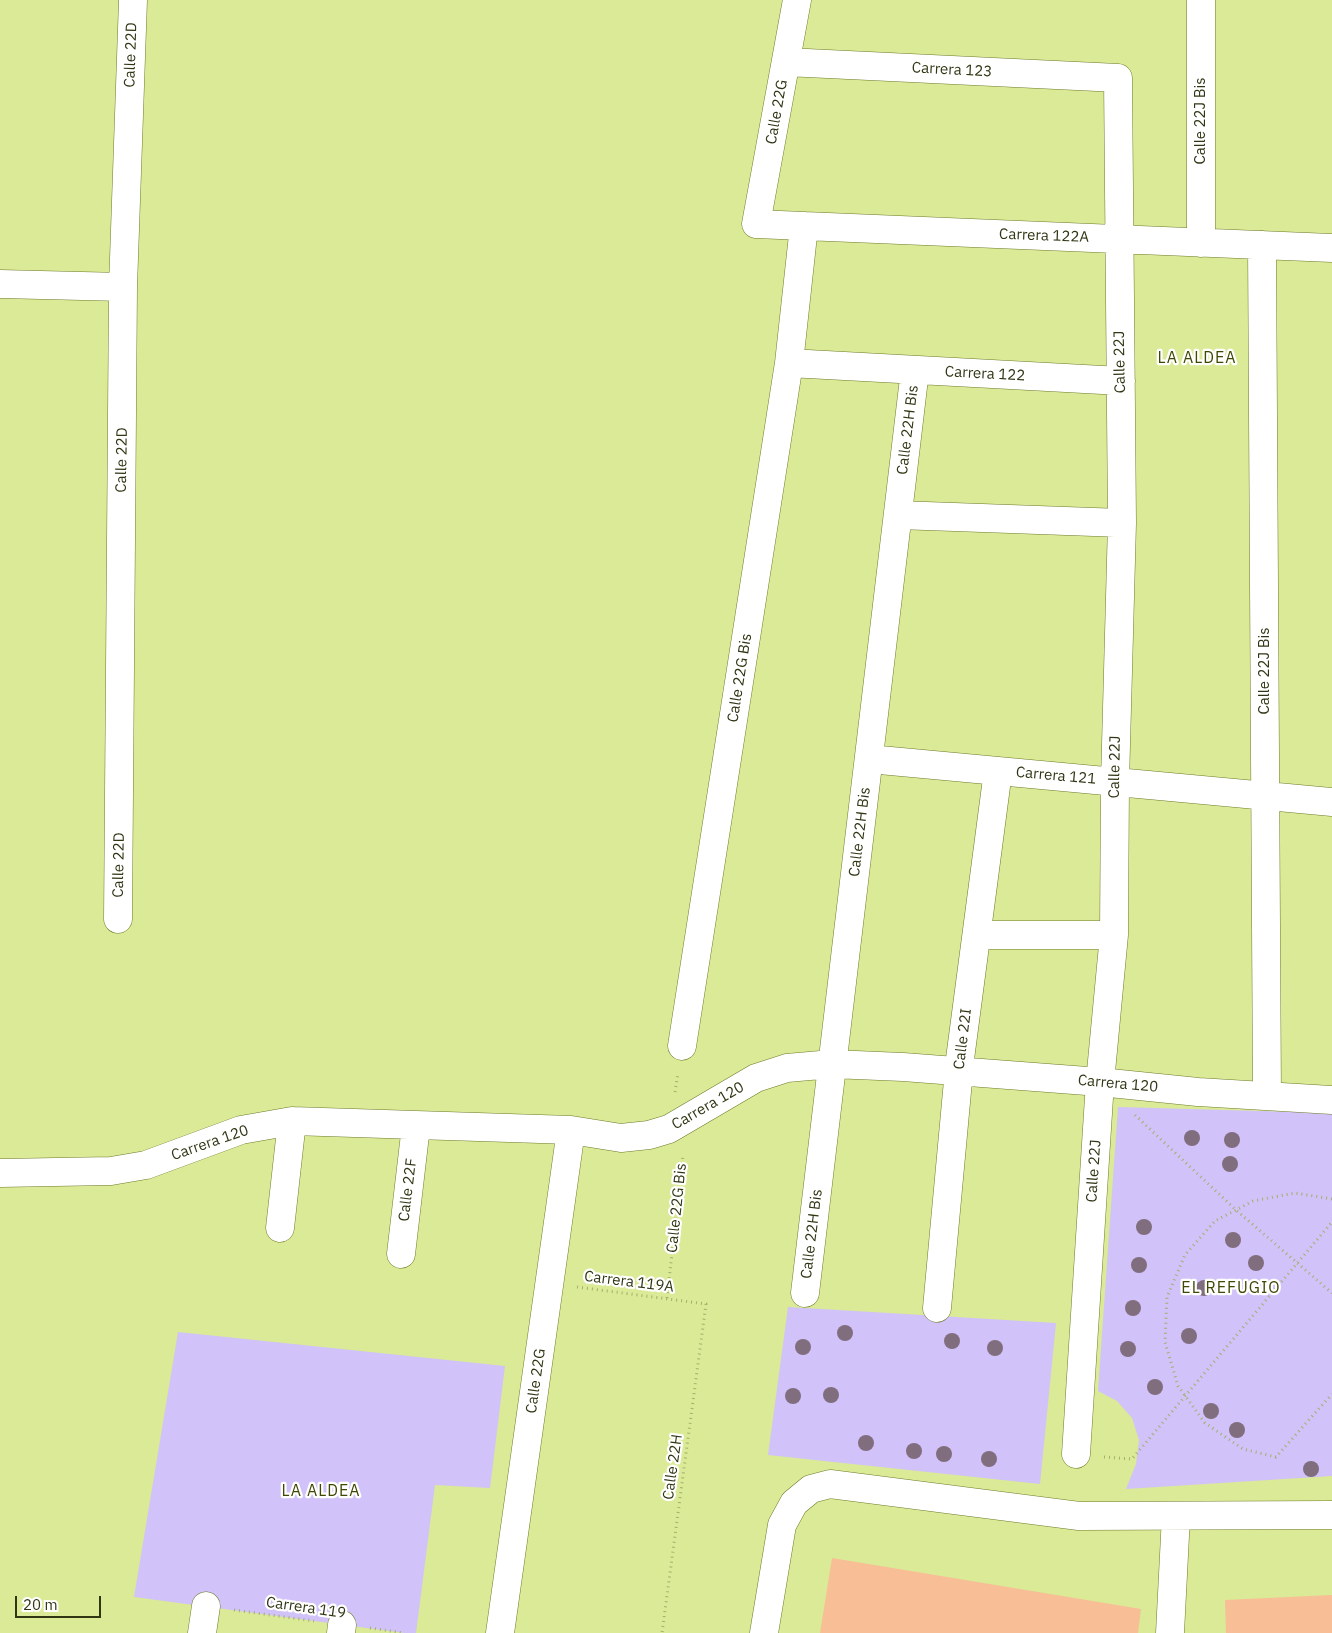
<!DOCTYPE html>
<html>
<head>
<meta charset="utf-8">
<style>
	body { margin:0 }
	#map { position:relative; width:1332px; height:1633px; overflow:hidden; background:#daea97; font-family:"IBM Plex Sans",sans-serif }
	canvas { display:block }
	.scale { position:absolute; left:15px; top:1596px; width:86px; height:22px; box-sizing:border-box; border:2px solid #303614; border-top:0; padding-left:6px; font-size:15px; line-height:18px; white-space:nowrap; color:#303614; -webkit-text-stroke:4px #fff; paint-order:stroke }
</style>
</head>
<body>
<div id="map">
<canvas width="1332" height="1633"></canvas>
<div class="scale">20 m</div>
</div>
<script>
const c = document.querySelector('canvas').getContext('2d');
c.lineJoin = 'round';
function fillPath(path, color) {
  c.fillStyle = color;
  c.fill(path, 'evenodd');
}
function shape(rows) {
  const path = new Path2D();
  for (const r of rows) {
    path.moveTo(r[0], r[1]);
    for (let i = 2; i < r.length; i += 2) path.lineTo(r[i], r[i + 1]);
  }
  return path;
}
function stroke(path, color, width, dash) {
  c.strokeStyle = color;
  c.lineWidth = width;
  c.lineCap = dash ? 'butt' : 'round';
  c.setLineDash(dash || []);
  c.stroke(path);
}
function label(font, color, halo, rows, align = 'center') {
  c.font = font + ' "IBM Plex Sans",sans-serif';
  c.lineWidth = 4.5;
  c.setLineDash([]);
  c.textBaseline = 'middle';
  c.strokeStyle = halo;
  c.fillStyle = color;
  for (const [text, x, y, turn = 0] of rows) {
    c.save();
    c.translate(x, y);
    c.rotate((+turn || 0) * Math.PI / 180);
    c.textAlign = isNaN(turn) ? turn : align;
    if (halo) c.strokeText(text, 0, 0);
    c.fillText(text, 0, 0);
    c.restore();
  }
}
fillPath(shape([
	[1118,1107,1332,1113,1332,1476,1126,1489,1136,1464,1139,1440,1132,1418,1117,1401,1098,1391],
	[788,1307,1056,1323,1040,1484,768,1455],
	[178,1332,505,1366,490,1488,435,1485,416,1633,404,1633,134,1597]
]), '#d1c2f9');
fillPath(shape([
	[832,1558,1141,1609,1138,1633,820,1633],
	[1332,1595,1332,1633,1226,1633,1225,1600]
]), '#f8be95');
const minor = shape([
	[797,0,756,224,1332,248],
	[786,62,1118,78,1122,523,1115,782,1114,935,1100,1082,1076,1454],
	[1201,243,1201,0],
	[1262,245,1267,1096],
	[0,284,123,287],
	[789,363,1121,381],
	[898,515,1122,523],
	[869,759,1332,802],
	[118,919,123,287,133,0],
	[977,935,1114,935],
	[682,1046,789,363,804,226],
	[0,1173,111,1171,146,1165,241,1130,292,1121,571,1130,621,1138,649,1135,669,1129,756,1078,787,1068,832,1064,903,1067,1100,1082,1198,1092,1332,1100],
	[280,1228,292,1121],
	[401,1254,416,1126],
	[805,1293,915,370],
	[937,1308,960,1059,998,771],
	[202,1633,206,1606],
	[341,1633,342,1625],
	[500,1633,571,1130],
	[764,1633,782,1525,794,1503,811,1489,830,1484,1079,1516,1332,1515],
	[1170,1633,1176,1516]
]);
stroke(minor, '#6e7b28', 29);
stroke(shape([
	[675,1092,678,1073],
	[1135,1115,1236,1210,1332,1293],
	[1332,1199,1295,1193,1253,1201,1215,1221,1185,1255,1167,1297,1165,1342,1178,1386,1205,1423,1243,1449,1276,1457,1332,1394],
	[577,1287,706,1304,662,1633],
	[667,1298,683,1155],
	[1104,1457,1132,1459,1332,1222],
	[234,1610,314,1621],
	[370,1628,404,1633]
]), '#a3af6c', 3, [1, 4]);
stroke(minor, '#fff', 28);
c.fillStyle = '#806d7e';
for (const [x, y] of [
	[1192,1138],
	[1232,1140],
	[1230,1164],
	[1144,1227],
	[1233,1240],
	[1256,1263],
	[1139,1265],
	[1204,1288],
	[1133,1308],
	[845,1333],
	[1189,1336],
	[952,1341],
	[803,1347],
	[995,1348],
	[1128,1349],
	[1155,1387],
	[831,1395],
	[793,1396],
	[1211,1411],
	[1237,1430],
	[866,1443],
	[914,1451],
	[944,1454],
	[989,1459],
	[1311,1469]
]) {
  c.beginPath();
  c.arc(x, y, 8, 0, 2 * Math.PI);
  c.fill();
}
label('15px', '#303614', '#fff', [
	["Calle 22D",131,55,-88],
	["Carrera 123",952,70,3],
	["Calle 22G",777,112,-80],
	["Calle 22J Bis",1201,121,-90],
	["Carrera 122A",1044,236,2],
	["Calle 22J",1120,362,-91],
	["Carrera 122",985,374,3],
	["Calle 22H Bis",908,430,-83],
	["Calle 22D",122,460,-89],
	["Calle 22J Bis",1265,671,-90],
	["Calle 22G Bis",740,678,-81],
	["Calle 22J",1115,767,-89],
	["Carrera 121",1056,776,5],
	["Calle 22H Bis",860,832,-83],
	["Calle 22D",119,865,-89],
	["Calle 22I",963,1039,-83],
	["Carrera 120",1118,1084,5],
	["Carrera 120",708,1106,-30],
	["Carrera 120",210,1143,-19],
	["Calle 22J",1094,1171,-86],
	["Calle 22F",408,1190,-83],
	["Calle 22G Bis",677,1208,-84],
	["Calle 22H Bis",812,1234,-83],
	["Carrera 119A",629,1282,7],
	["Calle 22G",536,1381,-82],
	["Calle 22H",673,1467,-82],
	["Carrera 119",306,1608,8]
]);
c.letterSpacing = '1px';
label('16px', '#404804', '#fff', [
	["LA ALDEA",1197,358],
	["EL REFUGIO",1231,1288],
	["LA ALDEA",321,1491]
]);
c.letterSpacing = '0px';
</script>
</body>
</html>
